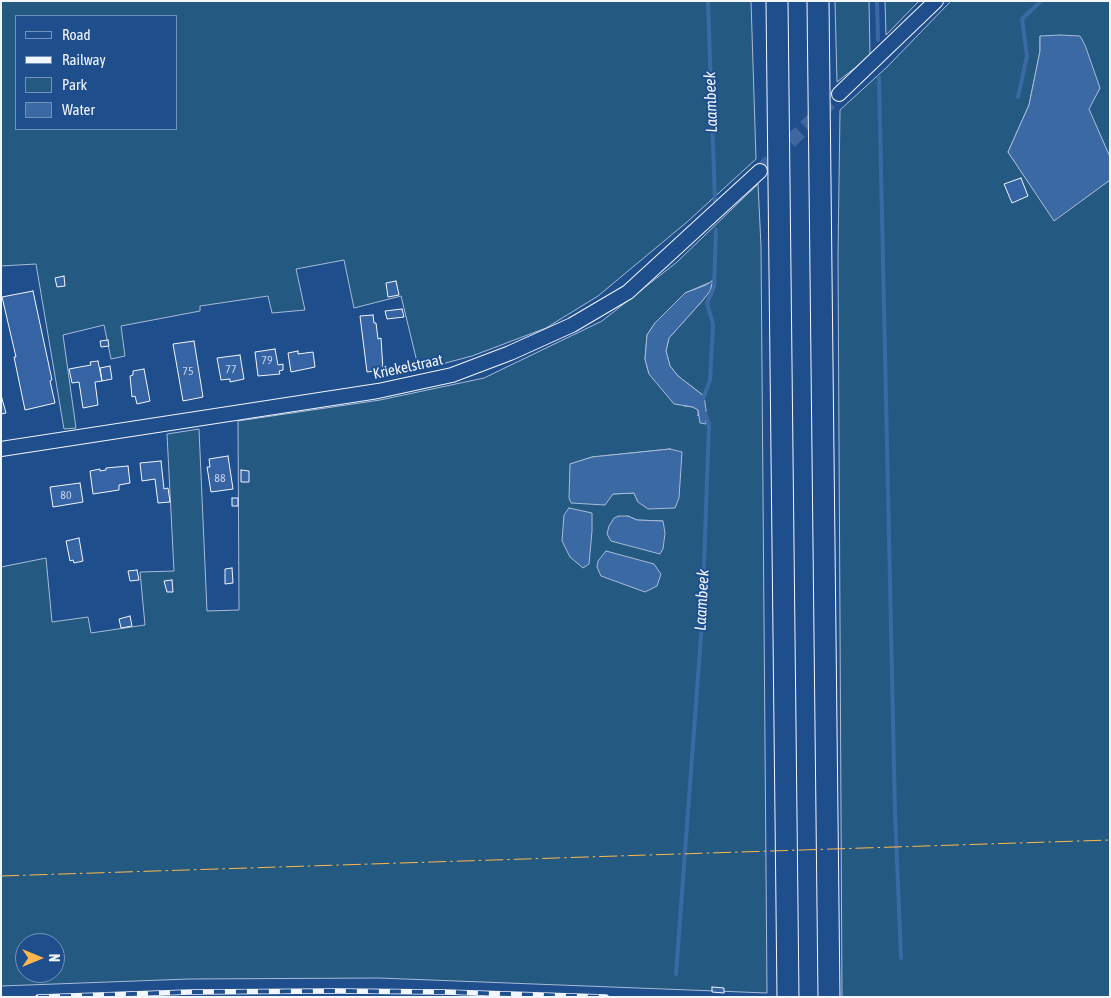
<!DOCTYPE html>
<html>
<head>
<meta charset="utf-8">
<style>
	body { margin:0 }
	#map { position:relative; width:1111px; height:998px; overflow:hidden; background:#1f4e8c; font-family:"Asap Condensed",sans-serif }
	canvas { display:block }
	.frame { position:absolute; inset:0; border:2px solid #f2f6ff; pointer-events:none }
	.legend { position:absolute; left:15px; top:15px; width:162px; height:115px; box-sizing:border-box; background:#1f4e8c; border:1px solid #7391ba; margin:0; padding:6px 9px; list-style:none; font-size:15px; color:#f2f6ff }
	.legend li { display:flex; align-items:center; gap:10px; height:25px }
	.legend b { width:25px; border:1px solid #7391ba }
	.north { position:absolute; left:15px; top:933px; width:50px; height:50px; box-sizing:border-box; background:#1f4e8c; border:1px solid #7391ba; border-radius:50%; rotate:90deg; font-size:14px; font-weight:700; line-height:20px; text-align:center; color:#f2f6ff }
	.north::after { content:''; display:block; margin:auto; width:18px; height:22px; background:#ffb74d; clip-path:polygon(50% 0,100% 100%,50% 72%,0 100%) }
</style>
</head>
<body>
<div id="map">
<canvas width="1111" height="998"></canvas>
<div class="frame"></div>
<ul class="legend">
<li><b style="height:6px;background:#1f4e8c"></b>Road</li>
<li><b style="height:6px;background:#f2f6ff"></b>Railway</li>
<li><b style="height:14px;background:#245a82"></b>Park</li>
<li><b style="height:14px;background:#3b69a3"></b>Water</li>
</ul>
<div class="north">N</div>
</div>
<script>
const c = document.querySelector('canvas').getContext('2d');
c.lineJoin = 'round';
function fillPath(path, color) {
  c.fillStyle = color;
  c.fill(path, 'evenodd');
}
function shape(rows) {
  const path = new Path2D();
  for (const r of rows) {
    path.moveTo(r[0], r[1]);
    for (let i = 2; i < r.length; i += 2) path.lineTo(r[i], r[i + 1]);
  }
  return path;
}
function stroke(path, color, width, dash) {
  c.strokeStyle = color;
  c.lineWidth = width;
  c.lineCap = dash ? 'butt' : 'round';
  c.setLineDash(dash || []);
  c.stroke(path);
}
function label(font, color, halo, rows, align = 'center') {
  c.font = font + ' "Asap Condensed",sans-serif';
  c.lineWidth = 4;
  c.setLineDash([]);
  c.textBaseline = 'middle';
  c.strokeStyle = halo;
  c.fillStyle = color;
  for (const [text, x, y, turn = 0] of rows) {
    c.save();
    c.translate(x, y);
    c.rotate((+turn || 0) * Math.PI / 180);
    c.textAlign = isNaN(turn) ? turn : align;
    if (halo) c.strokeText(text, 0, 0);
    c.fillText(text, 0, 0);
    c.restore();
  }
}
const green = shape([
	[1,1,751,1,756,159,687,222,598,296,546,328,472,356,419,370,401,296,354,308,344,260,296,269,305,310,272,313,268,296,200,306,200,311,121,326,125,356,111,359,104,325,63,335,76,428,64,429,36,264,1,266,1,1],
	[16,16,176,16,176,129,16,129,16,16],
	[835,1,869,1,870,56,837,82,835,1],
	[885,1,919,1,886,35,885,1],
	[951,1,1110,1,1110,157,1088,109,1100,88,1040,36,1040,51,1029,105,1008,152,1054,220,1110,180,1110,997,842,997,838,255,840,110,887,67,951,1],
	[758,184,761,246,767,993,379,978,189,979,1,986,1,567,46,558,52,622,88,617,91,633,145,625,140,572,174,571,167,434,199,429,207,611,239,610,238,421,380,400,484,378,602,321,677,262,758,184],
	[713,281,710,291,703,300,669,338,666,351,670,366,678,376,704,396,698,416,698,410,693,407,684,406,649,374,645,359,647,335,655,323,685,293,713,281],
	[670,449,638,502,634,493,613,494,570,464,592,457,670,449],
	[628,516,637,520,663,521,611,541,628,516],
	[25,943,55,943,55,973,25,973,25,943]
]);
fillPath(green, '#245a82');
stroke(green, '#a8bbd7', 1);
const water = shape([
	[1060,35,1080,36,1085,45,1100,88,1089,109,1110,157,1110,180,1054,221,1008,152,1029,105,1040,51,1040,36,1060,35],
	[713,280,710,291,703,300,669,338,666,351,670,366,678,376,704,396,706,410,706,424,700,423,698,410,693,407,674,404,649,374,645,359,647,335,655,323,685,293,706,285,713,280],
	[670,449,682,452,679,498,675,508,648,509,638,502,634,493,613,494,605,505,571,503,569,498,570,464,592,457,670,449],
	[569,508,592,513,592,531,589,564,583,568,570,557,562,541,564,515,569,508],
	[619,516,628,516,637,520,663,521,665,533,663,549,660,554,611,541,607,534,609,526,614,518,619,516],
	[606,551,654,564,661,574,657,586,645,592,601,576,597,567,598,561,606,551]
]);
fillPath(water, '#3b69a3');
stroke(water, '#a8bbd7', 1);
stroke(shape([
	[708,1,715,202],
	[877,1,878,40],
	[879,77,895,812,901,958],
	[1018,97,1027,56,1022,19,1041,1],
	[703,399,710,380,713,324,707,303,714,287,716,230],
	[676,974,702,622,709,424,705,413]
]), '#3b69a3', 4);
const building = shape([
	[1021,178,1028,196,1012,203,1004,184,1021,178],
	[64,276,65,286,57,287,55,278,64,276],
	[396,281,399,295,388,297,386,283,396,281],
	[33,291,52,380,50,381,55,403,25,410,14,357,16,357,2,297,33,291],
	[402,309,404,317,387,319,385,311,402,309],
	[373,315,374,323,376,323,378,339,381,338,383,370,367,372,360,316,373,315],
	[108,340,109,346,101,347,100,341,108,340],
	[194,341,203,397,183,401,173,344,194,341],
	[275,349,278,365,283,364,283,370,279,371,280,374,258,376,255,352,275,349],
	[298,351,298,354,313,352,315,367,291,372,288,353,298,351],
	[240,355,244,379,230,382,230,379,221,380,217,358,240,355],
	[98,361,102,381,95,382,98,405,83,408,79,382,72,383,69,369,91,365,90,362,98,361],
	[110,366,112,379,102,381,100,368,110,366],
	[144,369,150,401,137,404,135,396,132,397,130,376,133,375,133,371,144,369],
	[1,395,6,413,1,414,1,395],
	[228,456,233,489,211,492,207,467,210,467,209,459,228,456],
	[161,461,164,489,168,488,170,502,158,503,155,479,142,481,140,463,161,461],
	[128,466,130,483,119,485,119,490,93,494,90,471,100,469,100,471,106,470,106,468,128,466],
	[241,470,249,471,249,482,241,482,241,470],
	[80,483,83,502,53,507,50,487,80,483],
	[232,498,238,498,238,506,232,506,232,498],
	[79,538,83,561,74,563,73,560,70,561,66,541,79,538],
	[232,568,233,583,225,584,225,569,232,568],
	[137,570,139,580,130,581,128,571,137,570],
	[172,580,173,592,167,592,164,581,172,580],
	[130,616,132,626,121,628,119,619,130,616],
	[712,987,724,988,724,993,712,992,712,987]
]);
fillPath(building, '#3563a3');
stroke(building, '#f2f6ff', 1);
stroke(shape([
	[760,171,839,94]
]), '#3f679d', 14, [14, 7]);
const minor = shape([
	[839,94,936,1],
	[1,449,378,391,452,375,510,353,572,325,628,292,760,171]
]);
const highway = shape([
	[777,1,788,997],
	[818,1,829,997]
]);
stroke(minor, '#f2f6ff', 16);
stroke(highway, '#f2f6ff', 23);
stroke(minor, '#1f4e8c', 14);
stroke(highway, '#1f4e8c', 21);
const rail = shape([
	[38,997,191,992,337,991,444,992,606,997]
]);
stroke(rail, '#f2f6ff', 5.5);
stroke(rail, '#1f4e8c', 4, [11]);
stroke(shape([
	[1,876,1110,840]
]), '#ffb74d', 1, [18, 4, 2.5, 4]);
label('12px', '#c3d1e8', null, [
	["79",267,360],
	["77",231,369],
	["75",188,371],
	["88",220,478],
	["80",66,495]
]);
label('15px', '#f2f6ff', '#1f4e8c', [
	["Kriekelstraat",408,367,-12]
]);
label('italic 16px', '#f2f6ff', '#1f4e8c', [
	["Laambeek",711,102,-92],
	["Laambeek",702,600,-87]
]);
</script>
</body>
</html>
